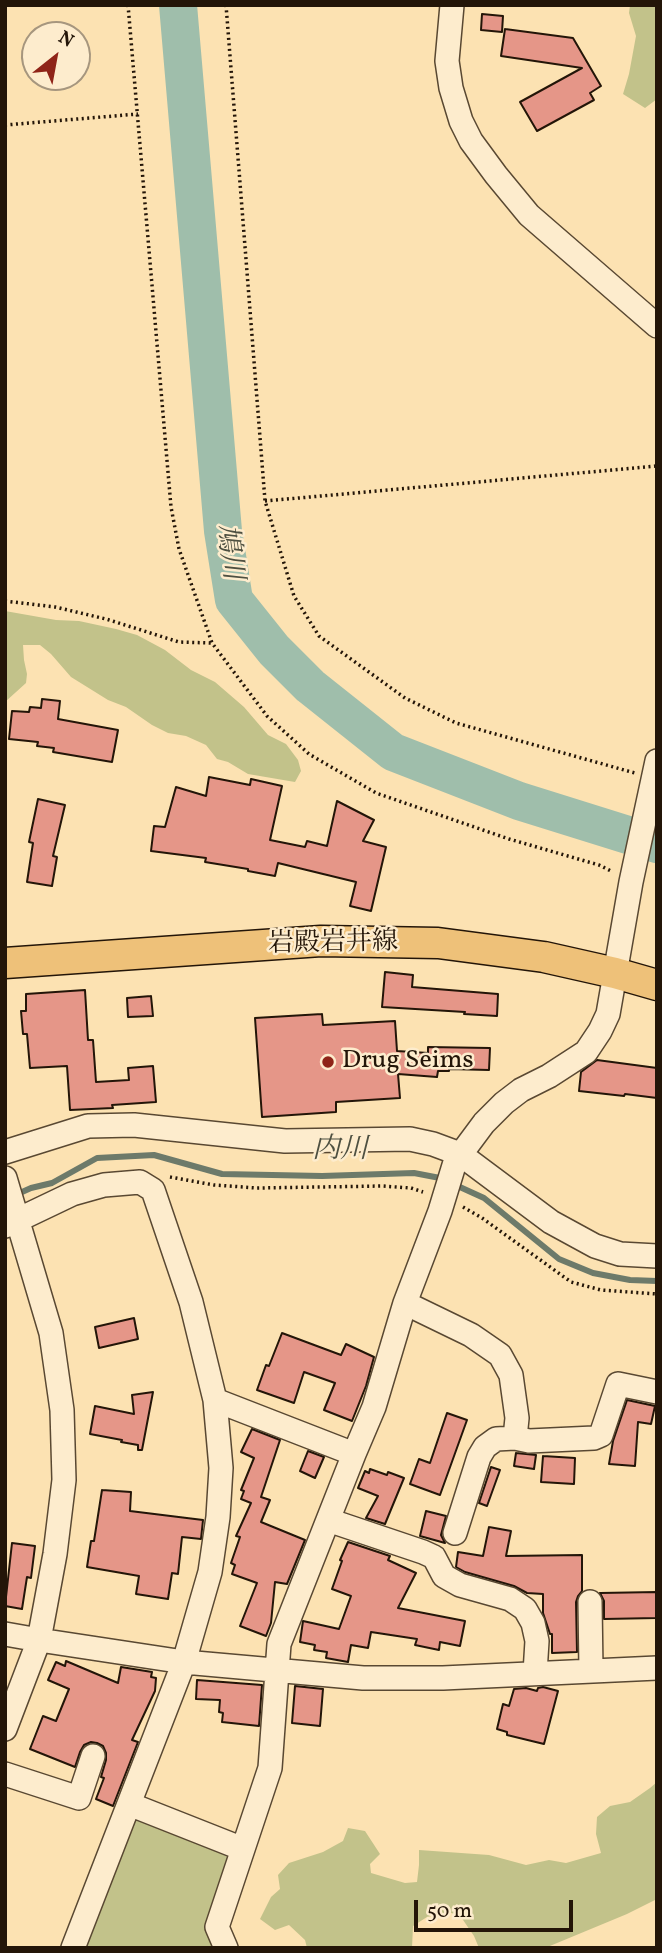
<!DOCTYPE html>
<html>
<head>
<meta charset="utf-8">
<style>
	body { margin:0 }
	#map { position:relative; width:662px; height:1953px; overflow:hidden; background:#fce2b2; font-family:Vollkorn,serif }
	canvas { display:block }
	.frame { position:absolute; inset:0; border:7px solid #231508; pointer-events:none }
	.north { position:absolute; left:21px; top:21px; width:70px; height:70px; box-sizing:border-box; background:#fdeccd; border:2px solid #a6967e; border-radius:50%; rotate:31deg; font-size:19px; font-weight:700; line-height:28px; text-align:center; color:#231508 }
	.north::after { content:''; display:block; margin:auto; width:24px; height:32px; background:#8f2418; clip-path:polygon(50% 0,100% 100%,50% 72%,0 100%) }
	.scale { position:absolute; left:414px; top:1900px; width:159px; height:32px; box-sizing:border-box; border:4px solid #231508; border-top:0; padding-left:9px; font-size:21px; line-height:24px; white-space:nowrap; color:#231508; -webkit-text-stroke:5px #fdeccd; paint-order:stroke }
</style>
</head>
<body>
<div id="map">
<canvas width="662" height="1953"></canvas>
<div class="frame"></div>
<div class="north">N</div>
<div class="scale">50 m</div>
</div>
<script>
const c = document.querySelector('canvas').getContext('2d');
c.lineJoin = 'round';
function fillPath(path, color) {
  c.fillStyle = color;
  c.fill(path, 'evenodd');
}
function shape(rows) {
  const path = new Path2D();
  for (const r of rows) {
    path.moveTo(r[0], r[1]);
    for (let i = 2; i < r.length; i += 2) path.lineTo(r[i], r[i + 1]);
  }
  return path;
}
function stroke(path, color, width, dash) {
  c.strokeStyle = color;
  c.lineWidth = width;
  c.lineCap = dash ? 'butt' : 'round';
  c.setLineDash(dash || []);
  c.stroke(path);
}
function label(font, color, halo, rows, align = 'center') {
  c.font = font + ' Vollkorn,"Noto Serif JP",serif';
  c.lineWidth = 5;
  c.setLineDash([]);
  c.textBaseline = 'middle';
  c.strokeStyle = halo;
  c.fillStyle = color;
  for (const [text, x, y, turn = 0] of rows) {
    c.save();
    c.translate(x, y);
    c.rotate((+turn || 0) * Math.PI / 180);
    c.textAlign = isNaN(turn) ? turn : align;
    if (halo) c.strokeText(text, 0, 0);
    c.fillText(text, 0, 0);
    c.restore();
  }
}
fillPath(shape([
	[630,5,657,5,657,99,645,108,623,94,629,74,636,36,629,13],
	[5,611,56,620,79,621,116,629,137,635,165,650,191,670,215,682,244,707,268,735,286,744,298,760,301,771,295,782,248,774,228,762,217,759,206,745,186,736,168,733,152,725,126,707,108,700,71,677,51,654,40,645,23,645,24,660,27,674,26,683,5,702],
	[657,1782,657,1899,627,1914,545,1948,479,1948,474,1936,461,1917,449,1912,427,1917,413,1926,412,1948,307,1948,305,1940,289,1925,275,1930,260,1919,271,1897,280,1889,278,1875,289,1863,323,1852,343,1841,348,1828,365,1831,380,1854,370,1864,371,1873,405,1883,417,1882,419,1865,419,1850,489,1855,526,1865,549,1860,566,1863,601,1853,596,1834,597,1817,610,1806,630,1802,650,1788],
	[138,1815,227,1850,231,1860,218,1948,87,1948,81,1946,132,1819]
]), '#c2c28a');
stroke(shape([
	[13,1196,31,1188,52,1183,97,1158,154,1155,222,1174,322,1176,414,1173,440,1178,484,1198,559,1259,593,1273,630,1280,657,1281]
]), '#6d7a6a', 6);
stroke(shape([
	[178,5,223,531,234,600,274,650,310,686,393,752,519,801,657,844]
]), '#9fbeab', 38);
const building = shape([
	[482,14,503,16,502,32,481,30,482,14],
	[505,29,573,38,601,86,590,93,594,100,537,131,520,102,582,68,501,56,505,29],
	[42,699,60,701,58,719,118,730,112,762,53,752,54,748,37,746,38,742,9,739,12,711,29,712,30,707,41,708,42,699],
	[209,777,250,785,251,779,282,786,270,840,305,847,307,841,327,846,337,801,374,820,363,841,386,847,371,911,350,906,356,882,278,863,275,876,248,871,248,869,205,862,206,858,151,851,154,826,165,827,176,787,206,796,209,777],
	[38,799,65,805,53,856,57,857,52,886,27,882,33,843,29,842,38,799],
	[385,972,413,975,412,987,498,994,497,1016,464,1014,465,1012,382,1007,385,972],
	[85,990,88,1040,93,1040,96,1082,129,1080,128,1068,153,1066,156,1102,112,1105,113,1108,70,1110,67,1066,30,1068,27,1034,23,1034,21,1011,26,1011,26,994,85,990],
	[151,996,153,1016,128,1017,127,998,151,996],
	[322,1014,323,1025,395,1021,397,1051,428,1053,428,1047,490,1048,489,1070,449,1069,449,1071,438,1071,437,1077,398,1074,400,1098,336,1102,336,1112,262,1117,255,1018,322,1014],
	[597,1060,657,1068,657,1098,625,1094,624,1096,579,1091,581,1072,597,1060],
	[134,1318,138,1339,99,1348,95,1327,134,1318],
	[282,1333,341,1355,346,1344,374,1357,366,1386,352,1421,324,1410,335,1383,304,1372,294,1403,257,1390,266,1365,269,1366,282,1333],
	[153,1392,142,1450,138,1450,138,1445,121,1442,122,1440,90,1434,95,1406,134,1414,132,1395,153,1392],
	[627,1400,655,1406,651,1424,638,1422,635,1466,609,1464,613,1441,627,1400],
	[447,1413,467,1420,440,1495,410,1484,419,1459,430,1463,447,1413],
	[252,1429,280,1440,261,1497,270,1500,261,1522,305,1540,287,1584,275,1582,271,1623,266,1636,240,1626,257,1583,232,1574,235,1565,231,1563,240,1537,236,1536,251,1503,241,1499,244,1491,241,1490,254,1458,241,1452,252,1429],
	[308,1451,324,1457,315,1478,300,1471,308,1451],
	[516,1453,536,1455,534,1469,514,1466,516,1453],
	[543,1456,575,1458,574,1484,541,1482,543,1456],
	[491,1467,500,1470,487,1506,479,1503,491,1467],
	[370,1469,387,1475,388,1472,404,1478,385,1524,366,1518,378,1496,358,1488,365,1471,369,1473,370,1469],
	[102,1490,131,1492,130,1511,203,1520,201,1539,182,1537,178,1574,172,1573,168,1599,136,1594,139,1576,87,1567,91,1541,94,1541,102,1490],
	[426,1511,446,1516,441,1535,445,1543,420,1536,426,1511],
	[489,1527,511,1531,506,1556,582,1555,582,1591,578,1596,576,1602,577,1652,552,1653,552,1634,550,1634,543,1613,543,1594,527,1593,514,1586,465,1572,456,1567,458,1552,483,1556,489,1527],
	[348,1542,390,1556,388,1560,416,1573,398,1608,465,1621,460,1646,440,1642,439,1650,415,1645,417,1639,371,1632,368,1648,351,1645,348,1662,326,1658,327,1652,314,1650,315,1645,300,1642,303,1621,339,1629,351,1596,332,1589,342,1561,340,1560,348,1542],
	[12,1543,35,1546,31,1578,27,1577,22,1609,5,1606,12,1543],
	[657,1592,657,1618,604,1619,604,1601,600,1593,657,1592],
	[66,1661,118,1683,121,1667,152,1672,151,1677,156,1678,155,1691,132,1740,138,1742,113,1806,96,1799,104,1778,101,1777,106,1760,106,1753,103,1746,97,1743,91,1742,84,1745,80,1752,75,1767,30,1749,43,1716,56,1721,69,1689,48,1680,56,1662,65,1666,66,1661],
	[197,1680,262,1685,259,1726,222,1722,223,1713,219,1712,220,1700,196,1699,197,1680],
	[295,1686,323,1689,320,1726,292,1723,295,1686],
	[543,1687,558,1691,544,1744,507,1735,507,1732,497,1729,503,1704,509,1706,514,1689,526,1688,537,1691,538,1688,543,1687]
]);
fillPath(building, '#e59688');
stroke(building, '#231508', 2);
const minor = shape([
	[452,5,447,61,451,88,461,121,471,141,496,175,529,215,657,326],
	[5,1152,88,1126,134,1125,285,1141,410,1139,433,1144,460,1154,551,1222,595,1246,620,1254,657,1256],
	[5,1178,51,1333,62,1410,64,1480,55,1554,39,1640,5,1729],
	[5,1226,72,1194,104,1185,140,1182,153,1190,191,1302,215,1400,221,1468,218,1517,210,1572,184,1662,73,1948],
	[405,1303,471,1335,500,1355,511,1375,517,1418,515,1438,496,1439,485,1447,479,1457,455,1533],
	[215,1400,354,1454],
	[515,1438,529,1441,594,1438,601,1435,618,1384,657,1392],
	[328,1520,423,1552,434,1557,444,1576,460,1585,510,1599,525,1609,533,1623,537,1641,535,1673],
	[590,1602,591,1670],
	[5,1634,39,1640,184,1662,363,1678,443,1678,657,1668],
	[5,1774,79,1798,93,1756],
	[129,1804,243,1849],
	[226,1948,217,1927,270,1768,279,1644,354,1454,374,1407,405,1303,440,1211,455,1162,484,1123,504,1103,521,1090,549,1076,586,1052,600,1031,608,1014,631,882,657,761]
]);
const major = shape([
	[5,963,321,941,438,943,544,957,615,973,657,985]
]);
stroke(minor, '#594832', 26);
stroke(major, '#231508', 33);
stroke(shape([
	[128,5,171,507,179,549,212,643,267,716,309,754,376,793,509,839,599,865,613,872],
	[226,5,265,501,294,596,319,636,405,698,456,723,635,773],
	[5,125,138,114],
	[265,501,657,466],
	[5,601,55,607,106,619,179,642,211,643],
	[170,1177,214,1185,257,1188,382,1186,411,1188,423,1192],
	[463,1207,482,1218,571,1282,601,1290,657,1294]
]), '#231508', 3.5, [2, 3.5]);
stroke(minor, '#fdeccd', 23);
stroke(major, '#eec179', 30);
for (const [x, y, r, color] of [
	[328,1062,7,"#8f2418"]
]) {
  const dot = new Path2D();
  dot.arc(x, y, r, 0, 2 * Math.PI);
  c.fillStyle = color;
  c.fill(dot);
  stroke(dot, '#fdeccd', 2.5);
}
label('26px', '#231508', '#fdeccd', [
	["岩殿岩井線",333,945,-1]
]);
label('26px', '#231508', '#fdeccd', [
	["Drug Seims",342,1062]
], 'left');
label('italic 28px', '#4e5041', '#fdeccd', [
	["鳩川",227,552,82],
	["内川",340,1152]
]);
</script>
</body>
</html>
